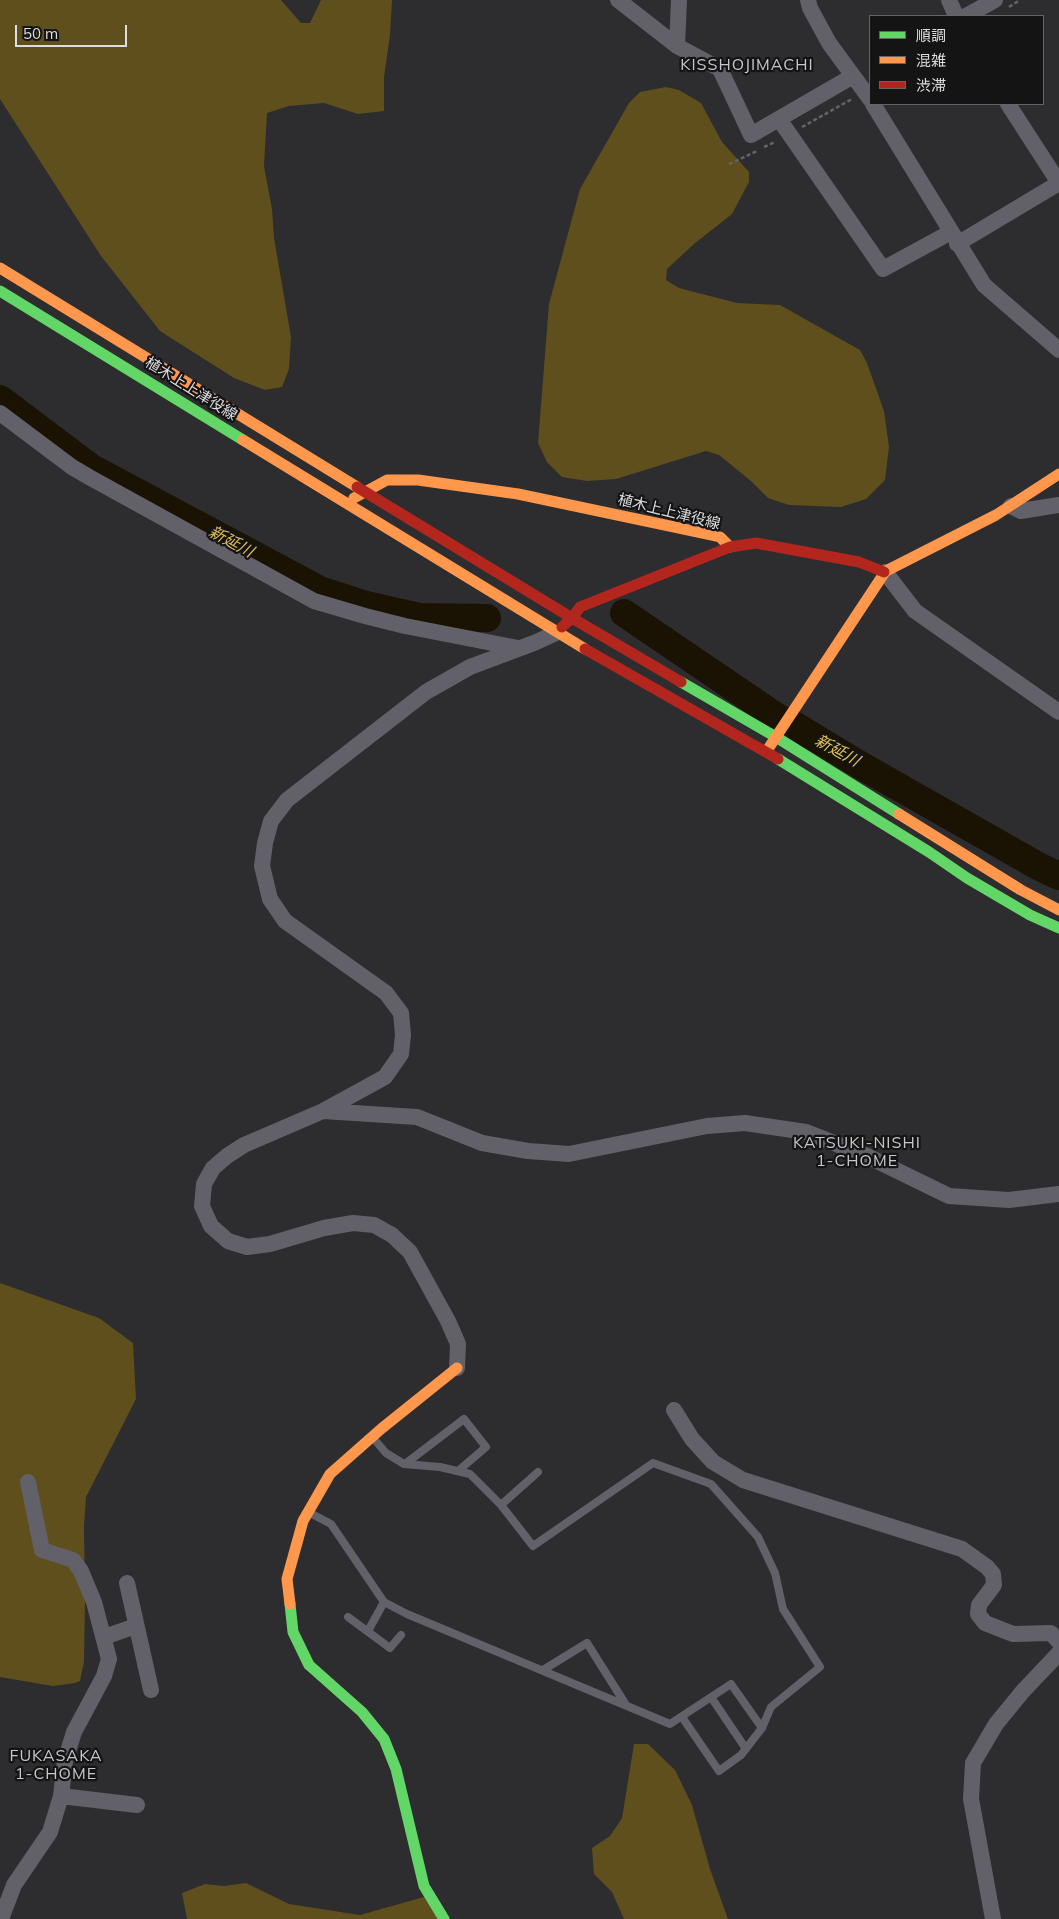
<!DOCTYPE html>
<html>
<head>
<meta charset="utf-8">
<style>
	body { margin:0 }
	#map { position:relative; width:1059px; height:1919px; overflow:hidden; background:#2d2c2e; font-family:Mulish,"Noto Sans JP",sans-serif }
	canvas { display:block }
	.legend { position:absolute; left:869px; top:15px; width:175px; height:90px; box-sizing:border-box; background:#141415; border:1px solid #656566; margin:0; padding:6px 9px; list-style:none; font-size:15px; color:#dedee0 }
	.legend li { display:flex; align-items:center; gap:10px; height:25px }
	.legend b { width:25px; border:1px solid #656566 }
	.scale { position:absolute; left:15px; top:25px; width:112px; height:22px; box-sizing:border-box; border:2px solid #dedee0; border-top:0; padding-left:6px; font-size:15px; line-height:18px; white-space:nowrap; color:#dedee0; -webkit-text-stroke:4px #141415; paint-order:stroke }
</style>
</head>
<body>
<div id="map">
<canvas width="1059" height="1919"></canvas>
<ul class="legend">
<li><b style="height:6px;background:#63d668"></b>順調</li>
<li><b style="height:6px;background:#ff974d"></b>混雑</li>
<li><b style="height:6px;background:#b3261e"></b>渋滞</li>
</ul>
<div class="scale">50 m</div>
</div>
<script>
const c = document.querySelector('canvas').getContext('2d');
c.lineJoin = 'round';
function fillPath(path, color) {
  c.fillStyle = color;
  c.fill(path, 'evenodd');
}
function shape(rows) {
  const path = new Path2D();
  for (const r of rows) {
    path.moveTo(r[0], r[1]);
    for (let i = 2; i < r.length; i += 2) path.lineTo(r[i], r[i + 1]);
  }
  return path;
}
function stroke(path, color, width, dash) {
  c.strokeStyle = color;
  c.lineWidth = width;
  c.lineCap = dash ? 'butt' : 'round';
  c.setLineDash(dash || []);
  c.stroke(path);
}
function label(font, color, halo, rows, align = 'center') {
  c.font = font + ' Mulish,"Noto Sans JP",sans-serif';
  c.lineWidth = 4.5;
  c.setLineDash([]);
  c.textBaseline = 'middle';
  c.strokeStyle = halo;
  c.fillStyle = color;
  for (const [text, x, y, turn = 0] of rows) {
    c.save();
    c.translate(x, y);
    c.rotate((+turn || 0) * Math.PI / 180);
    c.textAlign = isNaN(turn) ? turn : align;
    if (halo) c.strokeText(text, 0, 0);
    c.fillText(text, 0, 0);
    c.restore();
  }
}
fillPath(shape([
	[0,0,281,0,301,23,310,23,321,0,392,0,390,35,384,77,384,111,358,114,324,103,289,106,267,113,264,166,272,209,274,238,291,337,289,369,282,387,265,390,234,378,160,331,101,256,0,99],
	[666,87,679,90,701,103,722,142,749,172,749,182,732,214,694,244,667,269,666,280,679,288,737,303,780,305,860,350,867,363,884,411,889,447,885,480,866,499,841,507,789,505,768,498,751,481,719,455,706,451,616,479,587,481,562,477,547,462,538,443,549,304,580,189,629,103,640,92],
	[0,1283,99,1318,133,1343,136,1399,86,1497,84,1527,85,1601,84,1662,80,1681,75,1683,53,1686,0,1677],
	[634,1744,648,1744,675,1770,692,1805,710,1869,728,1919,624,1919,612,1892,594,1874,592,1848,610,1836,622,1818],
	[246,1883,289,1904,360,1915,431,1895,437,1919,187,1919,182,1893,205,1884,224,1886]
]), '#5e4f1d');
stroke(shape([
	[0,399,90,467,320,590,366,605,419,617,487,618],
	[624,613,780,719,789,722,860,765,1038,866,1059,876]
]), '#1a1304', 28);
stroke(shape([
	[1009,7,1020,0],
	[802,127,852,99],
	[764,147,775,142],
	[729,164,757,151]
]), '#646368', 2.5, [4, 2.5]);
stroke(shape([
	[373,1438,386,1453,404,1464,440,1467,470,1474,501,1505,533,1546,653,1463,711,1484,758,1537,775,1573,783,1609,820,1667,771,1707,762,1728,741,1755,719,1771,682,1717],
	[405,1464,464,1419,486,1447,458,1471],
	[501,1505,538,1472],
	[310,1513,331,1524,384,1602,407,1614,670,1724,731,1684,762,1728],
	[348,1617,390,1648,401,1635],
	[368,1631,384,1602],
	[543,1670,587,1643,626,1705],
	[711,1697,746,1749]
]), '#62616a', 8);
stroke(shape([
	[618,0,677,46,720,69,751,135,853,76],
	[808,0,810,8,829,43,870,99],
	[949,0,956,16],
	[966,16,995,0],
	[677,46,679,0],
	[873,104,984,285,1059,350],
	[1008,104,1059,183],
	[779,119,883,269,951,232],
	[957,244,1059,183],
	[0,413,72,467,89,477,314,601,365,616,405,626,518,648],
	[1011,506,1021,511,1059,505],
	[885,572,915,611,1059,712],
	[323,1111,417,1117,482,1143,528,1151,569,1154,707,1126,745,1123,806,1132,867,1156,949,1196,1009,1200,1059,1194],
	[457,1368,458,1344,448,1321,410,1252,392,1235,374,1225,353,1223,324,1228,270,1244,247,1247,228,1241,211,1226,202,1206,204,1184,213,1168,227,1156,244,1145,323,1111,385,1077,401,1054,403,1035,401,1013,386,993,285,921,270,899,262,866,265,843,271,821,287,800,426,692,470,667,534,643,556,633],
	[674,1410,692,1439,713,1462,743,1480,962,1549,987,1567,993,1574,994,1585,979,1605,978,1614,985,1623,1013,1634,1051,1633,1059,1642],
	[127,1583,151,1690],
	[104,1637,136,1626],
	[61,1796,137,1805],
	[1,1919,14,1885,50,1832,61,1796,65,1761,74,1732,104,1676,109,1659,94,1602,81,1571,73,1560,42,1550,28,1482],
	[993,1919,971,1799,973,1763,996,1724,1023,1691,1059,1653]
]), '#62616a', 16);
stroke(shape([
	[0,291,243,440],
	[681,682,776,737,899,814],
	[778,759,929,852,967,878,1030,915,1059,928],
	[290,1604,293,1632,309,1665,362,1712,384,1739,396,1769,424,1886,444,1919]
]), '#63d668', 11);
stroke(shape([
	[0,268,357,487],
	[243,440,585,649],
	[354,498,387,480,418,480,518,494,679,528,720,537,730,547],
	[884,572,996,515,1059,474],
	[768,749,885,572],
	[899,814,1021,890,1059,910],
	[290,1604,287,1579,303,1521,330,1474,381,1429,457,1368]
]), '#ff974d', 11);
stroke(shape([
	[357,487,572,618,681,682],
	[562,627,572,618,580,607,730,547,756,543,859,562,884,572],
	[585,649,778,759]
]), '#b3261e', 11);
label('15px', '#dedee0', '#141415', [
	["植木上上津役線",191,389,32],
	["植木上上津役線",669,512,14]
]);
c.letterSpacing = '1px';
label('16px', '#c7c6ca', '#141415', [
	["KISSHOJIMACHI",747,65],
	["KATSUKI-NISHI",857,1143],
	["1-CHOME",857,1161],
	["FUKASAKA",56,1756],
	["1-CHOME",56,1774]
]);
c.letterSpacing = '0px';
label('italic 16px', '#e4c25a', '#141415', [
	["新延川",231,542,28],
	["新延川",837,751,29]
]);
</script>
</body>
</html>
